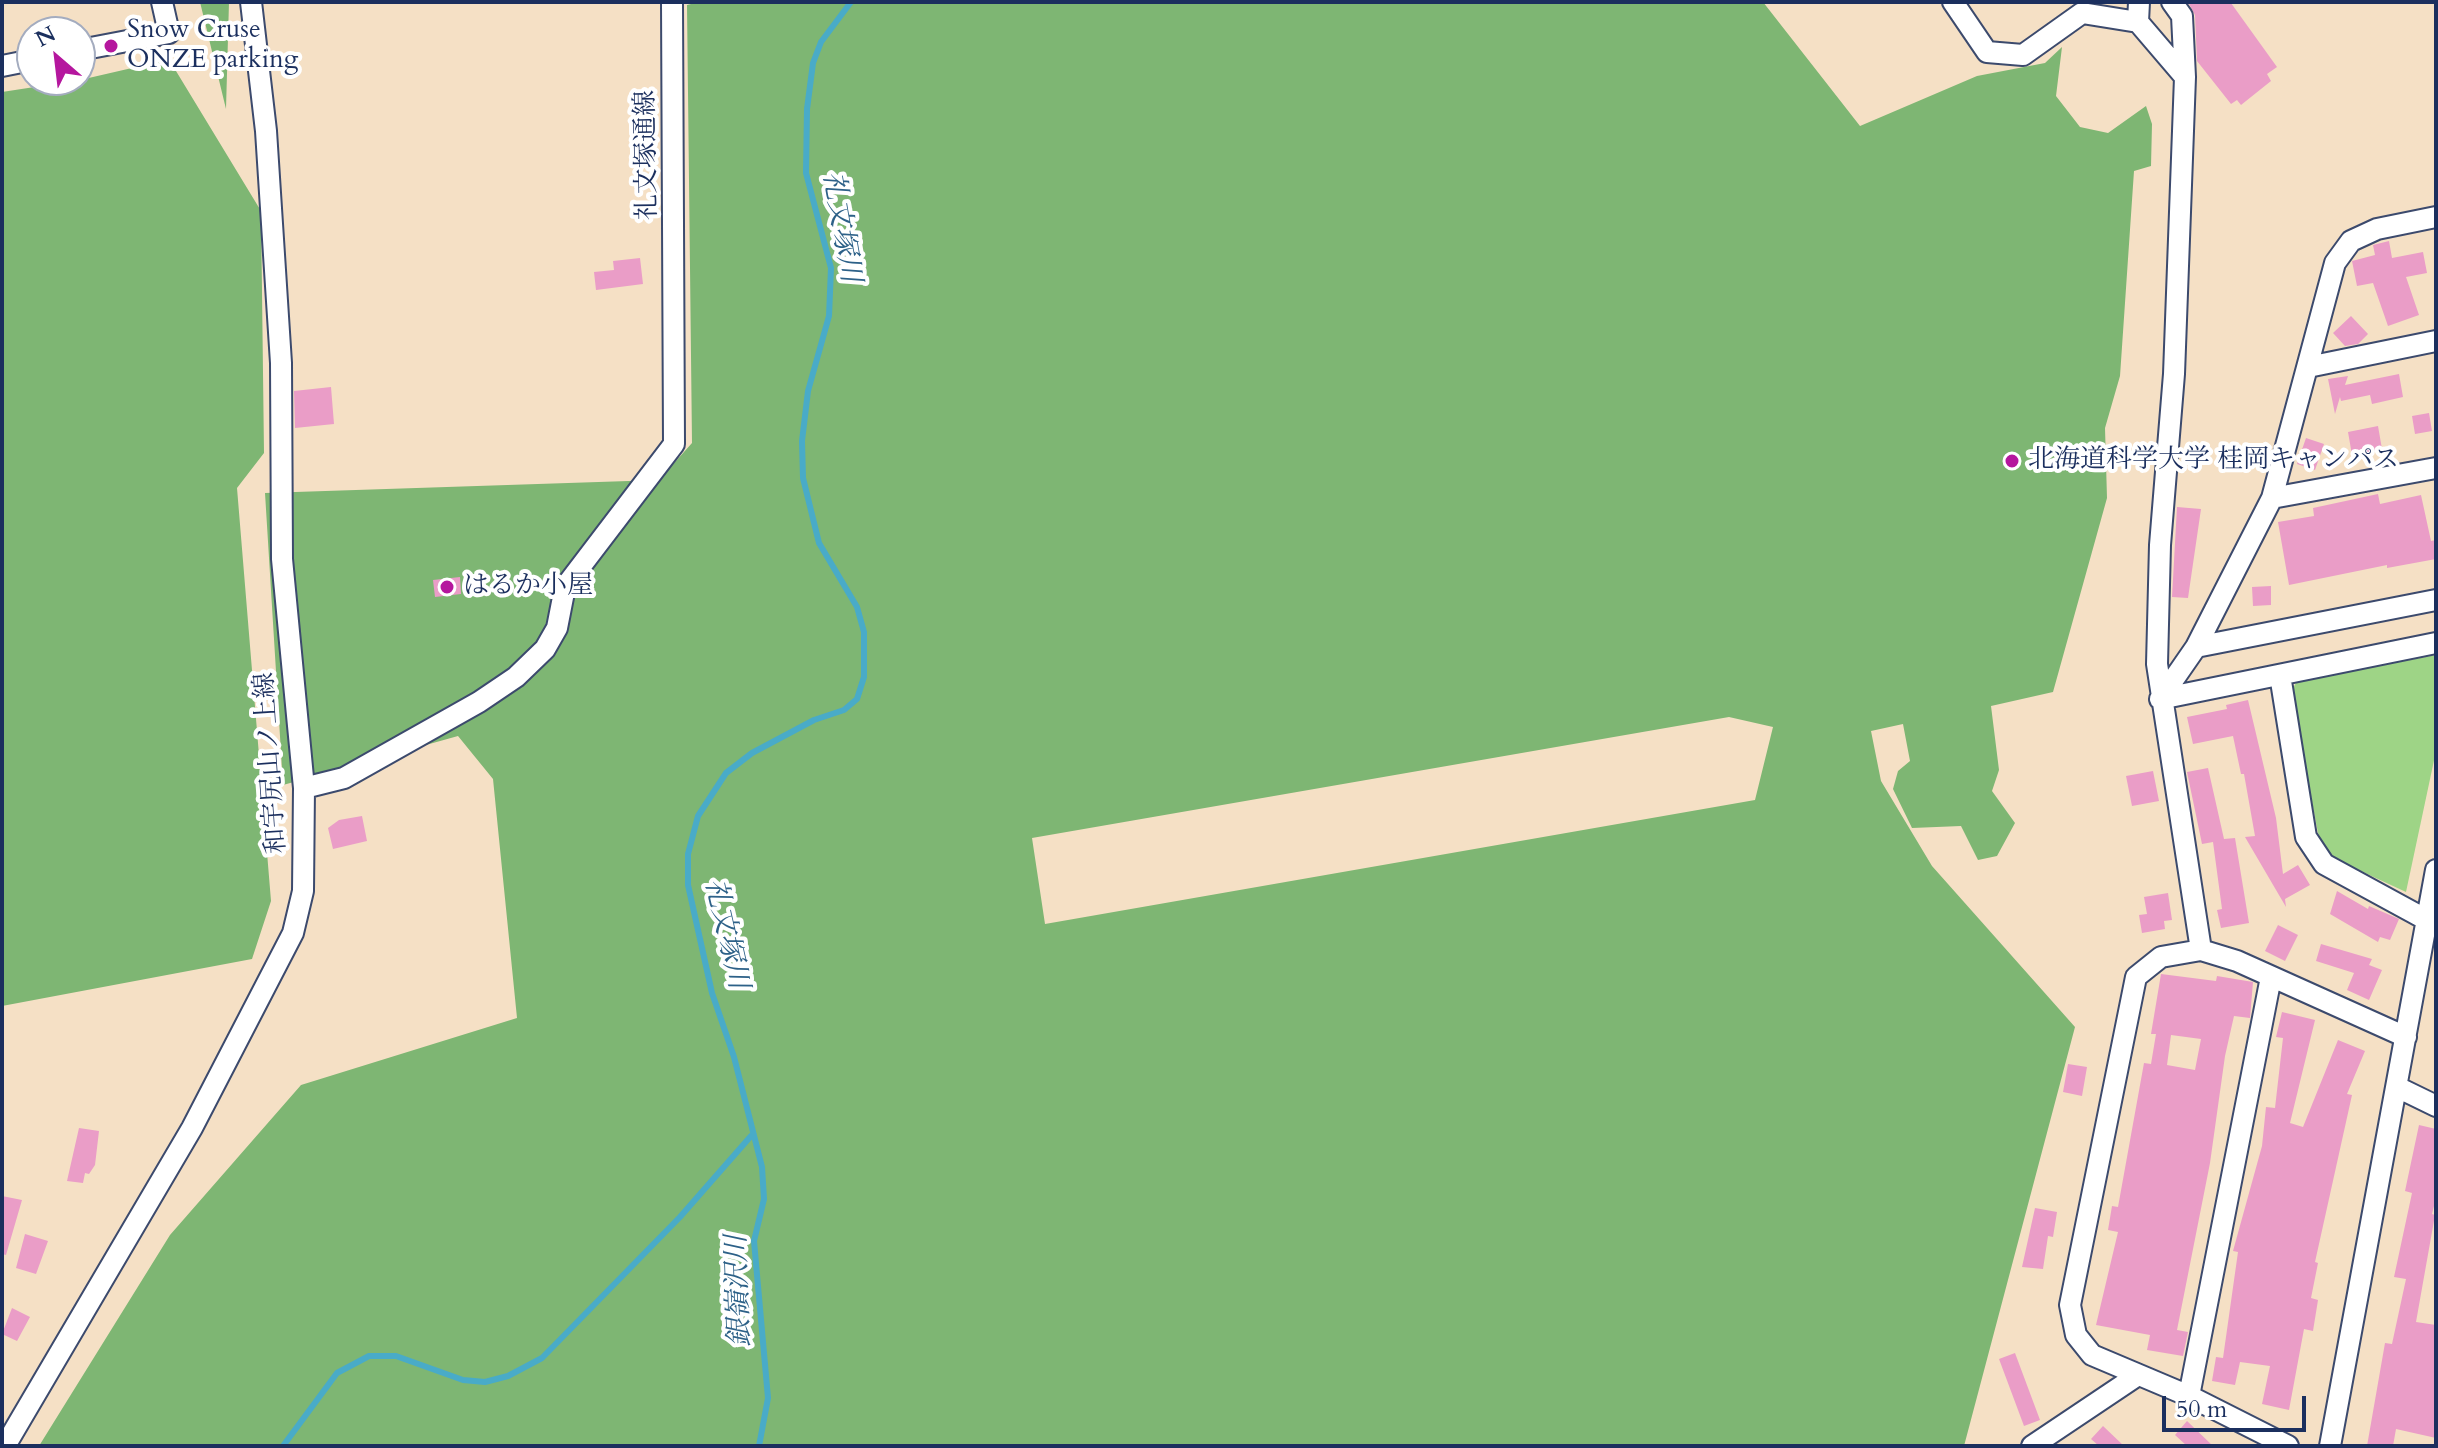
<!DOCTYPE html>
<html>
<head>
<meta charset="utf-8">
<style>
	body { margin:0 }
	#map { position:relative; width:2438px; height:1448px; overflow:hidden; background:#f5e0c5; font-family:Cardo,serif }
	canvas { display:block }
	.frame { position:absolute; inset:0; border:4px solid #1b2f5e; pointer-events:none }
	.north { position:absolute; left:16px; top:16px; width:80px; height:80px; box-sizing:border-box; background:#fff; border:2px solid #a4acbf; border-radius:50%; rotate:332deg; font-size:22px; font-weight:700; line-height:32px; text-align:center; color:#1b2f5e }
	.north::after { content:''; display:block; margin:auto; width:28px; height:36px; background:#b5179e; clip-path:polygon(50% 0,100% 100%,50% 72%,0 100%) }
	.scale { position:absolute; left:2162px; top:1396px; width:144px; height:36px; box-sizing:border-box; border:4px solid #1b2f5e; border-top:0; padding-left:10px; font-size:24px; line-height:28px; white-space:nowrap; color:#1b2f5e; -webkit-text-stroke:6px #fff; paint-order:stroke }
</style>
</head>
<body>
<div id="map">
<canvas width="2438" height="1448"></canvas>
<div class="frame"></div>
<div class="north">N</div>
<div class="scale">50 m</div>
</div>
<script>
const c = document.querySelector('canvas').getContext('2d');
c.lineJoin = 'round';
function fillPath(path, color) {
  c.fillStyle = color;
  c.fill(path, 'evenodd');
}
function shape(rows) {
  const path = new Path2D();
  for (const r of rows) {
    path.moveTo(r[0], r[1]);
    for (let i = 2; i < r.length; i += 2) path.lineTo(r[i], r[i + 1]);
  }
  return path;
}
function stroke(path, color, width, dash) {
  c.strokeStyle = color;
  c.lineWidth = width;
  c.lineCap = dash ? 'butt' : 'round';
  c.setLineDash(dash || []);
  c.stroke(path);
}
function label(font, color, halo, rows, align = 'center') {
  c.font = font + ' Cardo,"Noto Serif JP",serif';
  c.lineWidth = 8;
  c.setLineDash([]);
  c.textBaseline = 'middle';
  c.strokeStyle = halo;
  c.fillStyle = color;
  for (const [text, x, y, turn = 0] of rows) {
    c.save();
    c.translate(x, y);
    c.rotate((+turn || 0) * Math.PI / 180);
    c.textAlign = isNaN(turn) ? turn : align;
    if (halo) c.strokeText(text, 0, 0);
    c.fillText(text, 0, 0);
    c.restore();
  }
}
fillPath(shape([
	[2436,655,2436,751,2406,892,2337,860,2326,849,2318,833,2291,692,2297,681]
]), '#9ed486');
fillPath(shape([
	[200,2,229,2,226,109],
	[699,2,1763,2,1860,126,1977,76,2045,63,2062,47,2056,96,2080,127,2108,133,2146,106,2152,124,2151,166,2134,171,2120,376,2105,428,2107,498,2053,692,1991,706,1999,770,1992,791,2015,823,1997,856,1978,860,1961,826,1912,828,1893,789,1898,771,1910,761,1903,724,1871,731,1881,781,1932,866,2075,1027,1964,1446,39,1446,170,1235,301,1085,517,1018,493,779,458,736,283,785,265,493,659,480,692,443,687,5],
	[1729,717,1773,727,1755,800,1045,924,1032,838],
	[158,62,176,71,261,211,264,453,237,488,271,901,252,959,2,1006,2,92,80,80]
]), '#7eb673');
stroke(shape([
	[283,1446,337,1373,369,1356,396,1356,463,1380,485,1382,508,1376,542,1358,680,1217,751,1136],
	[759,1446,768,1398,754,1241,764,1199,762,1167,734,1057,712,993,688,885,688,854,698,816,726,773,752,753,814,720,844,710,857,699,864,677,864,632,857,607,819,543,803,478,802,441,808,391,829,316,831,268,806,173,807,109,813,63,821,42,851,2]
]), '#49abc8', 6);
fillPath(shape([
	[2188,2,2231,3,2277,67,2267,74,2271,81,2241,105,2237,100,2231,104,2197,61,2195,15],
	[2389,241,2392,258,2423,252,2427,273,2406,277,2419,315,2388,326,2373,283,2357,286,2352,261,2375,255,2373,245],
	[640,258,643,284,596,290,594,272,614,270,613,261],
	[2351,316,2368,334,2358,344,2345,346,2333,333],
	[2399,374,2403,397,2372,404,2370,395,2341,401,2340,397,2335,414,2328,379,2348,376,2345,385],
	[331,387,334,424,295,428,294,391],
	[2429,413,2432,431,2415,434,2412,416],
	[2378,426,2382,449,2352,455,2348,432],
	[2306,438,2324,444,2315,470,2297,464],
	[2378,494,2380,504,2421,495,2431,541,2436,540,2436,559,2387,568,2387,565,2289,585,2278,522,2314,516,2313,508],
	[2177,507,2201,509,2188,598,2172,597],
	[460,577,461,594,435,597,433,580],
	[2271,586,2271,605,2253,606,2252,587],
	[2248,700,2276,818,2283,874,2298,865,2310,885,2285,899,2286,907,2245,837,2255,836,2244,774,2241,774,2233,736,2193,744,2187,717,2227,709,2226,705],
	[2208,768,2224,839,2235,838,2249,923,2221,928,2217,910,2222,909,2213,842,2202,844,2187,772],
	[2153,771,2159,801,2132,806,2126,776],
	[362,816,367,841,333,849,328,828,339,820],
	[2337,891,2368,909,2369,906,2399,919,2390,940,2380,937,2378,942,2330,914],
	[2168,893,2172,920,2164,921,2165,929,2142,933,2139,915,2147,914,2144,897],
	[2278,925,2298,935,2285,961,2265,951],
	[2321,944,2372,959,2369,965,2382,970,2369,1000,2347,990,2354,973,2316,961],
	[2161,974,2216,981,2217,976,2253,982,2250,1018,2234,1016,2225,1056,2210,1163,2177,1330,2188,1332,2183,1356,2147,1350,2150,1335,2096,1325,2118,1232,2108,1230,2112,1206,2118,1207,2144,1063,2151,1064,2156,1034,2151,1034],
	[2171,1035,2201,1039,2195,1070,2167,1065],
	[2282,1012,2315,1020,2290,1123,2303,1127,2338,1040,2365,1051,2347,1094,2352,1095,2315,1262,2318,1263,2311,1298,2318,1300,2313,1331,2304,1329,2289,1410,2262,1404,2270,1366,2240,1362,2235,1385,2212,1381,2216,1357,2223,1358,2238,1252,2233,1251,2262,1146,2266,1107,2275,1108,2283,1038,2276,1037],
	[2068,1064,2087,1067,2082,1096,2063,1092],
	[2419,1125,2436,1129,2436,1198,2432,1214,2435,1215,2416,1322,2436,1325,2436,1438,2396,1429,2393,1446,2367,1446,2385,1343,2392,1344,2406,1279,2394,1277,2412,1193,2405,1191],
	[79,1128,99,1131,95,1165,89,1174,85,1173,83,1183,67,1181],
	[2,1196,22,1200,6,1255,2,1254],
	[2035,1208,2057,1212,2053,1237,2048,1236,2043,1269,2022,1267],
	[25,1234,48,1241,36,1274,16,1268],
	[12,1308,30,1317,17,1341,2,1334],
	[2015,1353,2040,1420,2024,1426,1999,1359],
	[2187,1421,2213,1446,2187,1446,2175,1435],
	[2103,1426,2124,1446,2099,1446,2091,1439]
]), '#ea9dc7');
const minor = shape([
	[1953,2,1987,52,2023,55,2082,13,2138,22],
	[2139,2,2138,22,2185,77],
	[2172,2,2182,16,2185,77,2174,374,2160,545,2157,664,2201,950],
	[80,50,169,33,162,2],
	[2,66,32,60],
	[2308,367,2436,341],
	[2272,498,2436,468],
	[2196,647,2436,600],
	[2280,675,2306,837,2324,864,2425,919],
	[2160,699,2196,647,2272,498,2335,263,2351,241,2377,229,2436,217],
	[2160,699,2436,643],
	[304,788,344,778,479,702,516,677,545,649,557,628,565,587,674,444,672,2],
	[2397,1087,2436,1106],
	[2189,1396,2271,977],
	[5,1446,192,1128,293,933,303,891,304,788,282,559,281,363,266,131,251,2],
	[2032,1446,2138,1375],
	[2288,1446,2189,1396,2092,1355,2076,1335,2070,1305,2136,977,2161,957,2201,950,2237,961,2406,1037],
	[2330,1446,2436,870]
]);
stroke(minor, '#3c4a6d', 24);
stroke(minor, '#fff', 20);
for (const [x, y, r, color] of [
	[111,46,8,"#b5179e"],
	[2012,461,8,"#b5179e"],
	[447,587,8,"#b5179e"]
]) {
  const dot = new Path2D();
  dot.arc(x, y, r, 0, 2 * Math.PI);
  c.fillStyle = color;
  c.fill(dot);
  stroke(dot, '#fff', 3);
}
label('26px', '#1b2f5e', '#fff', [
	["Snow Cruse",127,31],
	["ONZE parking",127,61],
	["北海道科学大学 桂岡キャンパス",2028,461],
	["はるか小屋",463,587]
], 'left');
label('26px', '#1b2f5e', '#fff', [
	["礼文塚通線",648,155,-91],
	["和宇尻山ノ上線",272,763,-94]
]);
label('italic 28px', '#2d6188', '#fff', [
	["礼文塚川",840,227,80],
	["礼文塚川",725,934,77],
	["銀嶺沢川",740,1291,-92]
]);
</script>
</body>
</html>
